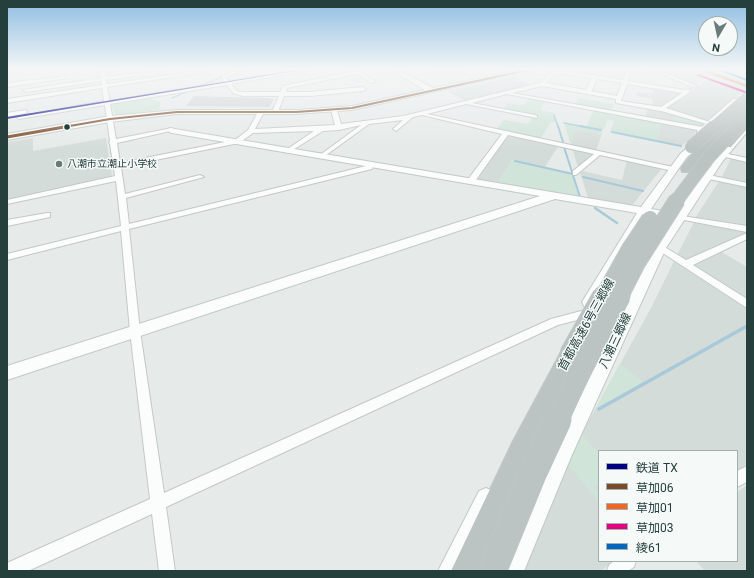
<!DOCTYPE html>
<html>
<head>
<meta charset="utf-8">
<style>
	body { margin:0 }
	#map { position:relative; width:754px; height:578px; overflow:hidden; background:#e6ebea; font-family:Roboto,"Noto Sans JP",sans-serif }
	canvas { display:block }
	.frame { position:absolute; inset:0; border:8px solid #243f3c; pointer-events:none }
	.legend { position:absolute; left:598px; top:450px; width:140px; height:112px; box-sizing:border-box; background:#f5faf8; border:1px solid #a1afad; margin:0; padding:5px 7px; list-style:none; font-size:12px; color:#243f3c }
	.legend li { display:flex; align-items:center; gap:8px; height:20px }
	.legend b { width:20px; border:1px solid #a1afad }
	.north { position:absolute; left:698px; top:16px; width:40px; height:40px; box-sizing:border-box; background:#f5faf8; border:1px solid #a1afad; border-radius:50%; rotate:189deg; font-size:11px; font-weight:700; line-height:16px; text-align:center; color:#243f3c }
	.north::after { content:''; display:block; margin:auto; width:14px; height:18px; background:#687b79; clip-path:polygon(50% 0,100% 100%,50% 72%,0 100%) }
</style>
</head>
<body>
<div id="map">
<canvas width="754" height="578"></canvas>
<div class="frame"></div>
<ul class="legend">
<li><b style="height:5px;background:#000084"></b>鉄道 TX</li>
<li><b style="height:5px;background:#7a4b2a"></b>草加06</li>
<li><b style="height:5px;background:#f26522"></b>草加01</li>
<li><b style="height:5px;background:#e5007d"></b>草加03</li>
<li><b style="height:5px;background:#0065bd"></b>綾61</li>
</ul>
<div class="north">N</div>
</div>
<script>
const c = document.querySelector('canvas').getContext('2d');
c.lineJoin = 'round';
function fillPath(path, color) {
  c.fillStyle = color;
  c.fill(path, 'evenodd');
}
function shape(rows) {
  const path = new Path2D();
  for (const r of rows) {
    path.moveTo(r[0], r[1]);
    for (let i = 2; i < r.length; i += 2) path.lineTo(r[i], r[i + 1]);
  }
  return path;
}
function stroke(path, color, width, dash) {
  c.strokeStyle = color;
  c.lineWidth = width;
  c.lineCap = dash ? 'butt' : 'round';
  c.setLineDash(dash || []);
  c.stroke(path);
}
function label(font, color, halo, rows, align = 'center') {
  c.font = font + ' Roboto,"Noto Sans JP",sans-serif';
  c.lineWidth = 3;
  c.setLineDash([]);
  c.textBaseline = 'middle';
  c.strokeStyle = halo;
  c.fillStyle = color;
  for (const [text, x, y, turn = 0] of rows) {
    c.save();
    c.translate(x, y);
    c.rotate((+turn || 0) * Math.PI / 180);
    c.textAlign = isNaN(turn) ? turn : align;
    if (halo) c.strokeText(text, 0, 0);
    c.fillText(text, 0, 0);
    c.restore();
  }
}
fillPath(shape([
	[571,69,629,69,623,81,568,72],
	[654,69,695,69,712,75,695,85],
	[513,76,533,85,466,102,448,91],
	[707,80,733,84,746,89,707,121,665,109],
	[654,87,682,93,659,108,652,107,653,99,636,96,638,92,652,94],
	[648,108,675,114,675,124,645,118],
	[661,122,698,130,682,146,657,141],
	[575,129,602,134,596,150,571,145],
	[509,134,559,145,545,167,512,160,497,184,476,181],
	[33,138,33,151,106,138,112,177,7,200,7,142],
	[572,148,595,154,578,167],
	[731,158,747,161,747,182,722,177],
	[627,160,663,167,630,208,589,200,580,173,583,171,622,180],
	[720,180,747,186,747,227,695,218],
	[694,222,747,232,747,234,686,261,677,255],
	[720,251,747,267,747,301,691,264],
	[674,261,747,309,747,464,737,471,737,451,599,451,599,561,614,561,601,571,524,571,566,462,651,308],
	[747,485,747,571,705,571,696,561,737,561,737,492]
]), '#d4dcda');
fillPath(shape([
	[150,98,161,102,159,110,116,115,111,105],
	[579,98,614,104,611,112,575,105],
	[528,99,545,102,540,110,553,113,556,122,551,122,541,138,497,129,504,120,528,124,532,118,535,118,536,117,502,110,508,103,523,105],
	[594,110,661,122,657,141,610,132,614,121,608,120,604,129,601,130,602,134,575,129,571,145,564,123,586,128],
	[675,114,705,122,701,127,675,124],
	[512,160,572,174,580,199,497,184],
	[620,363,643,382,596,408],
	[581,434,599,453,599,484,594,487,599,493,599,502,566,462]
]), '#d0e4d9');
stroke(shape([
	[198,87,224,76],
	[172,98,191,90],
	[554,115,558,127],
	[564,123,585,127]
]), '#a8cad8', 1.5);
stroke(shape([
	[558,126,563,142],
	[580,126,601,130],
	[612,132,681,146],
	[564,147,580,197],
	[515,161,573,174],
	[583,177,643,191]
]), '#a8cad8', 2);
stroke(shape([
	[595,208,617,223]
]), '#a8cad8', 2.5);
stroke(shape([
	[599,409,747,326]
]), '#a8cad8', 3.5);
fillPath(shape([
	[194,96,269,98,274,99,269,107,186,106]
]), '#cdd2d1');
const street = shape([
	[100,69,104,69,105,71,120,69,105,73,106,77,144,72,150,73,162,69,168,69,153,76,144,75,106,80,107,84,211,69,200,73,107,87,110,101,224,82,221,76,238,69,244,69,226,78,229,81,307,69,317,69,231,84,237,91,243,92,280,92,283,86,354,71,351,69,356,69,376,82,371,83,357,74,287,88,286,92,309,92,363,87,366,89,363,91,309,96,284,96,278,112,275,114,272,112,279,96,243,96,233,93,227,85,110,104,116,139,172,128,175,130,117,143,120,163,235,140,248,130,258,112,261,110,264,112,255,129,335,125,331,110,334,108,337,110,341,124,403,116,540,83,552,72,541,69,551,69,623,80,627,69,635,69,631,71,628,81,685,90,691,89,689,93,666,108,713,123,710,125,661,111,616,103,616,99,542,86,512,93,703,127,706,129,703,131,507,94,472,103,535,115,537,116,537,118,466,104,427,114,673,167,677,169,673,171,600,155,576,175,573,175,573,171,594,154,508,135,473,184,470,184,466,182,502,134,422,115,413,117,396,131,393,129,403,120,369,124,322,158,319,156,320,155,361,125,339,130,323,131,288,153,286,152,286,150,314,131,253,133,239,143,121,167,125,194,200,175,204,177,126,198,129,224,366,166,370,162,374,164,372,169,129,229,140,331,164,493,551,319,581,311,585,312,586,315,585,318,558,325,166,507,175,571,159,571,152,514,28,571,7,571,7,563,150,499,130,331,121,231,7,260,7,254,121,226,116,181,7,204,7,200,115,176,110,144,109,142,110,141,105,105,19,119,16,117,104,101,102,88,7,103,7,99,102,85,101,81,26,92,23,90,101,78,100,74,98,73,100,72,100,69],
	[556,73,592,78,586,90,546,83,556,73],
	[597,79,622,83,617,96,591,91,597,79],
	[627,84,682,93,661,107,621,101,627,84],
	[429,69,447,71,463,69,447,73,429,69],
	[650,69,656,69,697,86,692,87,650,69],
	[66,76,68,78,7,87,7,83,66,76],
	[25,110,27,111,27,113,7,117,7,113,25,110],
	[723,153,747,158,747,162,721,156,720,155,723,153],
	[704,174,747,183,747,187,704,178,704,174],
	[47,213,50,213,50,217,7,226,7,220,47,213],
	[676,215,747,226,747,232,679,219,675,217,676,215],
	[747,233,747,239,693,265,747,299,747,308,655,248,660,245,663,246,686,260,747,233],
	[747,466,747,482,737,487,737,471,747,466],
	[614,561,636,561,634,567,628,571,607,571,609,565,614,561]
]);
const secondary = shape([
	[389,69,397,69,433,88,524,69,535,69,352,110,296,114,177,114,110,122,7,140,7,134,110,116,177,110,296,110,352,106,425,90,389,69],
	[744,98,747,99,747,102,738,103,703,135,697,135,697,131,733,99,744,98],
	[747,124,747,132,722,162,666,248,571,457,524,571,500,571,557,444,654,248,673,219,647,215,594,306,589,307,584,306,582,302,637,213,555,199,7,380,7,366,540,196,172,133,169,132,169,128,641,207,681,153,699,138,705,138,705,142,687,157,677,171,651,209,677,213,715,158,744,125,747,124],
	[486,488,493,491,496,498,462,571,438,571,479,491,486,488]
]);
const primary = shape([
	[696,69,706,69,747,83,747,88,696,69]
]);
const highway = shape([
	[747,101,747,110,717,139,692,172,682,172,681,169,682,166,709,135,743,102,747,101],
	[747,120,747,129,731,147,723,147,721,144,723,141,743,121,747,120],
	[570,346,577,348,580,354,531,459,481,571,451,571,513,441,563,348,570,346]
]);
stroke(street, '#c3c8c7', 2);
stroke(secondary, '#c2c9c7', 2);
stroke(primary, '#c2cac9', 1);
stroke(highway, '#c2cac9', 2);
fillPath(street, '#fbfcfc');
fillPath(secondary, '#fbfcfc');
fillPath(primary, '#ced7d5');
fillPath(highway, '#bcc3c3');
const highwayBridgeFar4 = shape([
	[713,127,747,97],
	[737,127,747,116]
]);
const highwayBridgeFar3 = shape([
	[691,147,715,126],
	[676,201,709,157,738,126]
]);
const highwayBridgeFar2 = shape([
	[603,297,630,249,650,219],
	[619,297,637,263,677,200]
]);
const highwayBridgeFar1 = shape([
	[570,354,603,296],
	[558,420,580,372,620,296]
]);
const highwayBridge = shape([
	[493,571,533,473,558,419]
]);
stroke(highwayBridgeFar4, '#c2cac9', 10, []);
stroke(highwayBridgeFar3, '#c2cac9', 14, []);
stroke(highwayBridgeFar2, '#c2cac9', 18, []);
stroke(highwayBridgeFar1, '#c2cac9', 22, []);
stroke(highwayBridge, '#c2cac9', 28, []);
stroke(highwayBridgeFar4, '#bcc3c3', 10);
stroke(highwayBridgeFar3, '#bcc3c3', 12);
stroke(highwayBridgeFar2, '#bcc3c3', 16);
stroke(highwayBridgeFar1, '#bcc3c3', 21);
stroke(highwayBridge, '#bcc3c3', 27);
stroke(shape([
	[64,127,110,119,177,112,296,112,352,108,532,69]
]), '#7a4b2a', 2);
stroke(shape([
	[7,137,70,126]
]), '#7a4b2a', 3);
stroke(shape([
	[700,69,747,86]
]), '#f26522', 2);
stroke(shape([
	[698,75,745,92]
]), '#e5007d', 2);
stroke(shape([
	[717,69,747,80]
]), '#0065bd', 2);
fillPath(shape([
	[303,69,307,69,7,119,7,117,303,69]
]), '#000084');
const sky = c.createLinearGradient(0, 0, 0, 150);
sky.addColorStop(0, '#8ebde2');
sky.addColorStop(0.46, '#f4f6f6');
sky.addColorStop(1, '#f4f6f600');
c.fillStyle = sky;
c.fillRect(0, 0, 754, 150);
for (const [x, y, r, color] of [
	[67,127,3.5,"#243f3c"],
	[59,164,4,"#687b79"]
]) {
  const dot = new Path2D();
  dot.arc(x, y, r, 0, 2 * Math.PI);
  c.fillStyle = color;
  c.fill(dot);
  stroke(dot, '#f5faf8', 1.5);
}
label('10px', '#243f3c', '#f5faf8', [
	["八潮市立潮止小学校",67,164]
], 'left');
label('12px', '#243f3c', '#f5faf8', [
	["首都高速6号三郷線",587,325,-61],
	["八潮三郷線",616,341,-65]
]);
</script>
</body>
</html>
